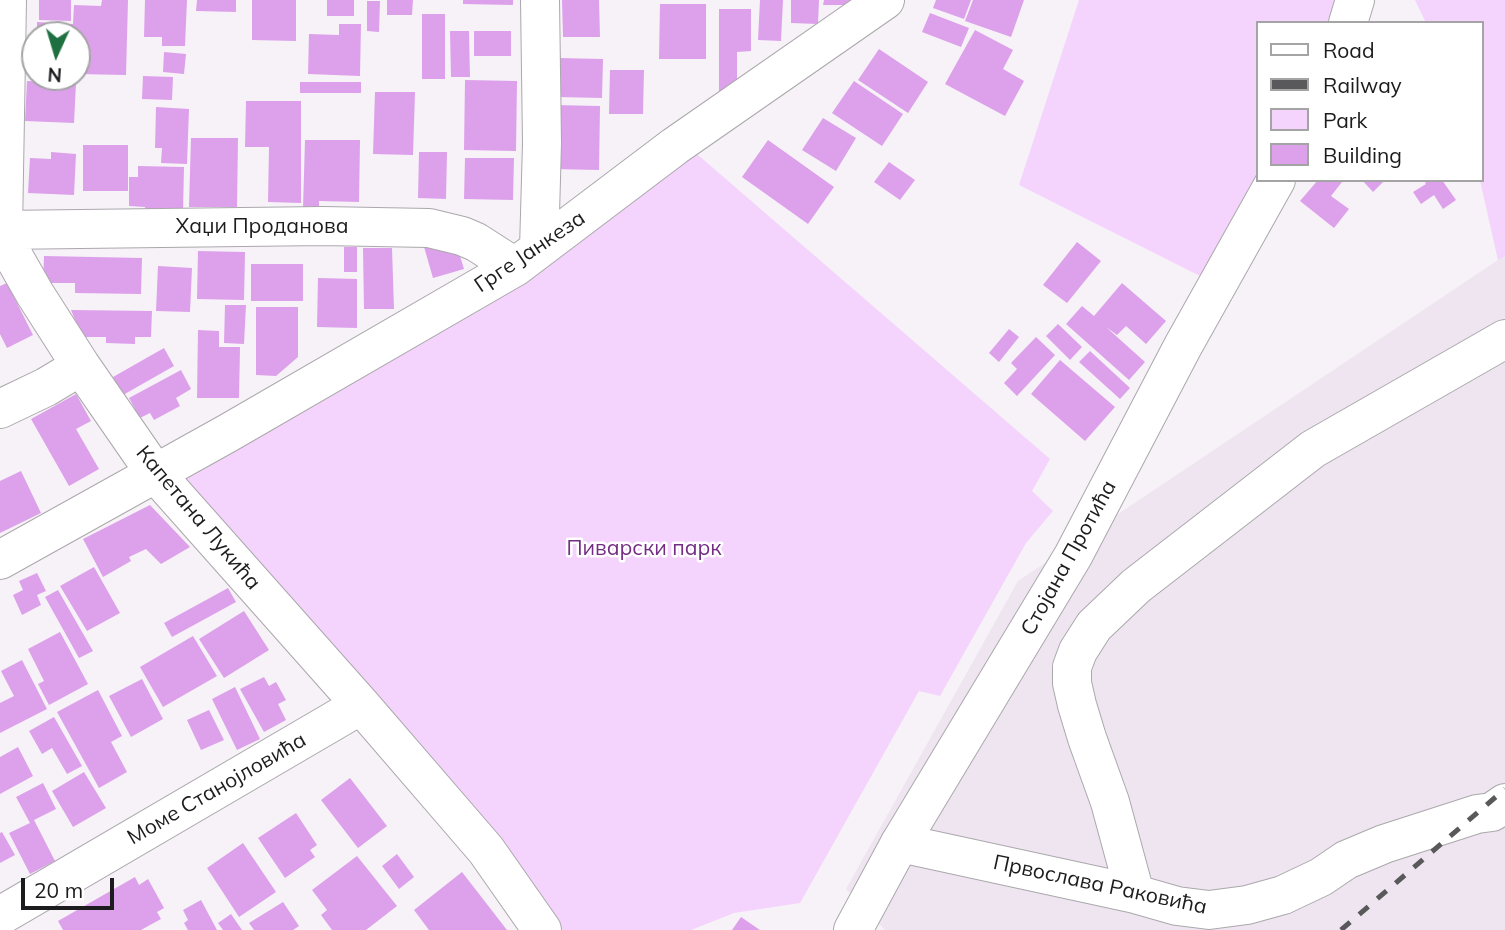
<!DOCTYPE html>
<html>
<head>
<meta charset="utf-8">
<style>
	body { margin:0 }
	#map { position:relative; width:1505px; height:930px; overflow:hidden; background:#f6f2f7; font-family:Mulish,sans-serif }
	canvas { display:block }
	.legend { position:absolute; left:1256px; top:21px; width:228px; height:161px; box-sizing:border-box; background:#fff; border:2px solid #a4a4a5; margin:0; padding:9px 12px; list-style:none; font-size:21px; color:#1c1b1d }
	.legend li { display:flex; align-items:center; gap:14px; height:35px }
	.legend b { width:35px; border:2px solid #a4a4a5 }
	.north { position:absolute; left:21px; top:21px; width:70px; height:70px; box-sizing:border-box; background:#fff; border:2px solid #a4a4a5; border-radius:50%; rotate:184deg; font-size:19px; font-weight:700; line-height:28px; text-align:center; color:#1c1b1d }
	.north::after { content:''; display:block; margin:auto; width:24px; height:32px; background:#1f7040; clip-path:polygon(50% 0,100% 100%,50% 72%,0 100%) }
	.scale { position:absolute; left:21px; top:878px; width:93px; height:32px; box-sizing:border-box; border:4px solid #1c1b1d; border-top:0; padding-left:9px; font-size:21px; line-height:24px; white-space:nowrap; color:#1c1b1d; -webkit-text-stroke:5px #fff; paint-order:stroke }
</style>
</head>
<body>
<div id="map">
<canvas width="1505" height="930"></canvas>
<ul class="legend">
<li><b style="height:9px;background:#fff"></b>Road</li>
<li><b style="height:9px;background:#59585a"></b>Railway</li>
<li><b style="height:19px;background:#f4d4fc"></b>Park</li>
<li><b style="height:19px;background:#dda0eb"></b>Building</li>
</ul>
<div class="north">N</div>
<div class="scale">20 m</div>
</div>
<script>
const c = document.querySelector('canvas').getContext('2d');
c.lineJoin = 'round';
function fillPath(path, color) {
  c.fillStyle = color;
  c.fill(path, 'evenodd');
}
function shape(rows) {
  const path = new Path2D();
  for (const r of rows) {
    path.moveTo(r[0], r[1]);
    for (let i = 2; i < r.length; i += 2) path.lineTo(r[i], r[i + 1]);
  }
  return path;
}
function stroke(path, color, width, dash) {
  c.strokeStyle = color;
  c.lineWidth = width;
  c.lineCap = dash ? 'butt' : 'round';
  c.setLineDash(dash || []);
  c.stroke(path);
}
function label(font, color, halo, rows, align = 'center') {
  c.font = font + ' Mulish,sans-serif';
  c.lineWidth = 5;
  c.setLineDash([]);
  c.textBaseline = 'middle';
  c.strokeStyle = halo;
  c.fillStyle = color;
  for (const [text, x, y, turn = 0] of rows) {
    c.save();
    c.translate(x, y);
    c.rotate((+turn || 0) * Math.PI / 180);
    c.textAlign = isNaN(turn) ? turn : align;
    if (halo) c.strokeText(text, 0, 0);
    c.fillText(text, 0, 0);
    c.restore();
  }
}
fillPath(shape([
	[1505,0,1505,930,885,930,846,889,1018,581,1498,260,1480,180,1482,180,1482,23]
]), '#eee5f0');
fillPath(shape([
	[1079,0,1336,0,1335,23,1258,23,1258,175,1206,279,1019,185],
	[1415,0,1505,0,1505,256,1498,260,1480,180,1482,180,1482,23,1426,23],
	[683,142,1050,459,1032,491,1053,511,1026,543,940,696,919,691,800,903,734,913,691,930,551,930,164,470]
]), '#f4d4fc');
fillPath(shape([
	[39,0,71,0,71,21,39,20],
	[102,0,128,0,126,75,77,74,77,35,37,35,37,22,73,24,74,5,101,6],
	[145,0,187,0,185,46,162,46,162,37,144,37],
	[197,0,236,0,236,12,196,11],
	[252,0,296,0,296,41,252,40],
	[327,0,354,0,354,16,327,16],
	[387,0,413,0,412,15,387,15],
	[463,0,513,0,513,5,463,4],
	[562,0,599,0,600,37,563,37],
	[760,0,783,0,781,41,758,40],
	[791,0,819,0,818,24,791,23],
	[824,0,855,0,846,5,823,5],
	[936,0,971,0,964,19,933,8],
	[973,0,1024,0,1011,37,965,21],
	[367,1,380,1,379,32,367,31],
	[660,4,706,4,706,59,659,59],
	[719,9,751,9,751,51,737,52,737,89,719,102],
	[930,13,969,28,961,47,922,32],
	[422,14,445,14,445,79,422,79],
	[339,24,361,24,360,76,308,74,309,34,339,35],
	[975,30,1013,50,1003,69,1024,81,1005,116,945,84],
	[450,31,469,31,470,77,451,77],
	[474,31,511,31,511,56,474,56],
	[879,49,928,82,908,113,858,80],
	[164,52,186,54,184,74,163,72],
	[558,58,603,59,602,98,557,97],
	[610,70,644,70,643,114,609,114],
	[143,76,173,77,172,100,142,99],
	[465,80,517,81,516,151,464,150],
	[27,81,76,83,74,123,25,121],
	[854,81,903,114,882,146,832,113],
	[300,82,361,82,361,93,300,93],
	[375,92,415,92,413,155,373,154],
	[246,101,301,101,301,203,268,202,269,147,245,147],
	[553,105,600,106,599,170,552,169],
	[156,107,189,109,187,164,161,163,162,148,155,148],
	[823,118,856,138,836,171,802,150],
	[191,138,238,138,237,207,189,207],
	[305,140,360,140,359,202,319,201,319,210,303,209],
	[768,140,834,187,808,224,742,177],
	[83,145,128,145,128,191,83,191],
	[51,152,76,154,74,195,28,193,30,158,51,159],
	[419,152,447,152,446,199,418,198],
	[465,158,514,158,513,200,464,199],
	[889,162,915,180,900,200,874,182],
	[138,166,184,167,183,212,145,212,145,207,129,206,129,177,138,177],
	[1318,180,1342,182,1331,196,1349,209,1334,228,1300,201],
	[1362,180,1385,180,1373,192],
	[1428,180,1442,180,1456,200,1443,209,1434,195,1421,204,1413,192,1426,184,1425,183],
	[422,240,456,243,464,269,433,278],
	[1077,242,1101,261,1067,303,1043,285],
	[344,247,357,247,357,272,344,272],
	[363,248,392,248,394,309,364,309],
	[198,251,245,252,244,300,197,299],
	[44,256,142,258,141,294,75,293,75,283,43,283],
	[251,264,303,264,303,301,251,301],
	[158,266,192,268,190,312,156,311],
	[318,278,357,279,357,328,317,327],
	[7,283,33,335,7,348,0,334,0,286],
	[1122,283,1166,321,1146,344,1126,326,1117,335,1106,327,1145,362,1129,380,1066,324,1082,306,1094,316],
	[225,305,246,305,244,344,224,343],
	[256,307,298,307,298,357,276,376,256,375],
	[71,310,152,311,151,337,135,337,135,344,106,343,106,337,82,337],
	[1058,324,1082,347,1070,360,1046,336],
	[1009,329,1019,337,999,362,989,353],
	[198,330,219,331,219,347,240,347,239,398,197,398],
	[1036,337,1055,355,1017,396,1004,383,1017,369,1011,363],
	[164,348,174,366,123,395,113,377],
	[1090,351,1130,388,1120,399,1079,362],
	[1060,360,1115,407,1085,441,1031,394],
	[181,370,191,389,176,398,180,406,154,420,150,413,140,418,129,398],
	[76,394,91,421,76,429,99,469,69,486,31,419],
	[21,471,41,513,0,533,0,481],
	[150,505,190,547,161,564,146,549,129,557,131,561,103,577,83,539],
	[94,567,120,613,87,631,60,586],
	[37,573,46,591,37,595,41,605,22,615,13,595,23,590,19,581],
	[228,588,236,602,172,637,164,623],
	[58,590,93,651,79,658,45,597],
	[244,611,269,650,224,678,199,639],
	[60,632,88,684,49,705,38,684,44,681,28,649],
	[193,636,217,676,163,707,140,667],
	[22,660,47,709,0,733,0,703,14,696,1,671],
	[264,677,269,686,276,682,286,700,278,704,286,720,264,732,240,689],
	[142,679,163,719,131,737,109,696],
	[235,687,260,739,237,750,212,699],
	[98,690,122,736,111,742,127,772,99,788,57,712],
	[209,710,224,740,201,750,187,720],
	[54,717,82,766,67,774,52,748,42,754,29,731],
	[18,747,33,776,0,794,0,757],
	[84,772,106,808,73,827,52,791],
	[350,778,387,826,358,848,321,800],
	[43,783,56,809,34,820,55,861,30,874,9,833,30,823,16,797],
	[296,813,317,845,310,850,315,857,285,878,258,838],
	[2,832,15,855,0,863,0,833],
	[243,843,276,892,239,917,207,868],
	[397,854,414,877,399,889,382,866],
	[357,856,397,906,366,930,332,930,321,915,327,910,312,890],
	[462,872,507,930,429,930,414,910],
	[135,877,139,885,148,879,164,908,157,912,161,919,141,930,63,930,58,921],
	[201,900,217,930,188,930,184,923,188,920,183,910],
	[283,902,299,926,293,930,254,930,249,923],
	[231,914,242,930,223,930,218,923],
	[741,917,760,930,732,930]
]), '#dda0eb');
const minor = shape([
	[7,0,3,230,15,259,35,294,81,366,155,473,361,705,486,850,542,930],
	[0,230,323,226,429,228,462,236,476,242,515,267],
	[539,249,542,143,540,0],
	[0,409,46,387,81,366],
	[0,560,228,433,515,267,675,146,885,0],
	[900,843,1135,894,1177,906,1209,910,1247,905,1283,895,1321,877,1346,860,1384,844,1477,814,1492,812,1505,803],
	[1135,894,1110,802,1087,738,1077,705,1072,683,1072,667,1078,651,1094,626,1136,586,1313,449,1505,339],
	[0,916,361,705]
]);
const major = shape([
	[1348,23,1355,0],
	[853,930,900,843,1073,556,1183,346,1276,180]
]);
stroke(minor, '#aba8ac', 40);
stroke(major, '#aba8ac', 40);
stroke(minor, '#fff', 38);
stroke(major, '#fff', 38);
stroke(shape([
	[1341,930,1505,789]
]), '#59585a', 5, [12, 12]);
label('21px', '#1c1b1d', '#fff', [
	["Хаџи Проданова",262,227],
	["Грге Јанкеза",530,252,-34],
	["Капетана Лукића",198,518,50],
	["Стојана Протића",1069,558,-61],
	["Моме Станојловића",217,789,-30],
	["Првослава Раковића",1100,885,12]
]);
label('21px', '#742c84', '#fff', [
	["Пиварски парк",644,549]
]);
</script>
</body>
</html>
